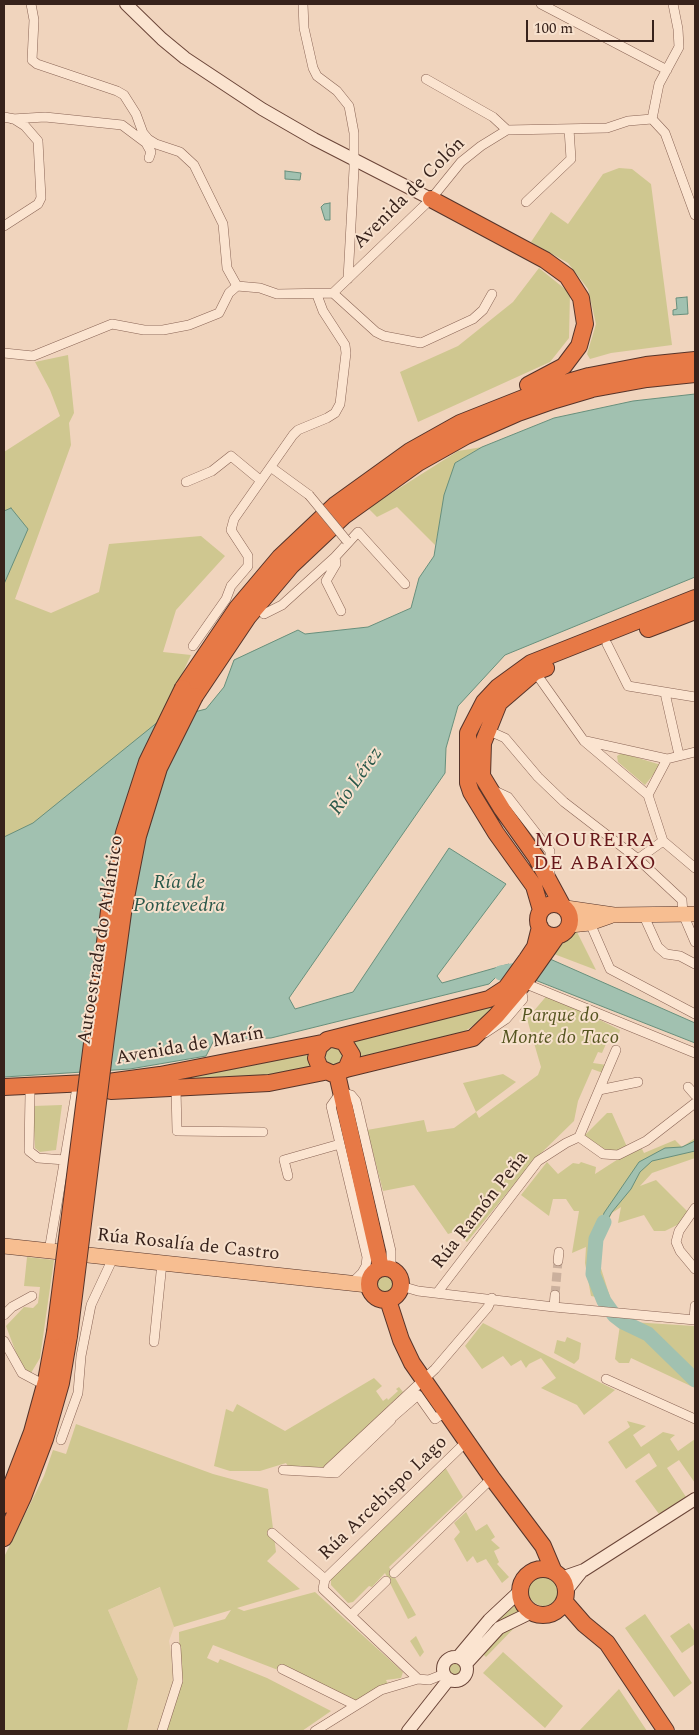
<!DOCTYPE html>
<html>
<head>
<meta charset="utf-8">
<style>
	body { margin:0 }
	#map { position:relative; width:699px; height:1735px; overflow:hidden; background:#f0d4bd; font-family:Spectral,serif }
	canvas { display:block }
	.frame { position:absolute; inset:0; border:5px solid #37221b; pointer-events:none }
	.scale { position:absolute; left:526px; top:20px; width:128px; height:22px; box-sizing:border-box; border:2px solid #37221b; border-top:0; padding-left:6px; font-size:15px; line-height:18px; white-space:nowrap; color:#37221b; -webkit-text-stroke:4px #f7e1cd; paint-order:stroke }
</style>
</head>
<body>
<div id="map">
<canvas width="699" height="1735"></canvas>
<div class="frame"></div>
<div class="scale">100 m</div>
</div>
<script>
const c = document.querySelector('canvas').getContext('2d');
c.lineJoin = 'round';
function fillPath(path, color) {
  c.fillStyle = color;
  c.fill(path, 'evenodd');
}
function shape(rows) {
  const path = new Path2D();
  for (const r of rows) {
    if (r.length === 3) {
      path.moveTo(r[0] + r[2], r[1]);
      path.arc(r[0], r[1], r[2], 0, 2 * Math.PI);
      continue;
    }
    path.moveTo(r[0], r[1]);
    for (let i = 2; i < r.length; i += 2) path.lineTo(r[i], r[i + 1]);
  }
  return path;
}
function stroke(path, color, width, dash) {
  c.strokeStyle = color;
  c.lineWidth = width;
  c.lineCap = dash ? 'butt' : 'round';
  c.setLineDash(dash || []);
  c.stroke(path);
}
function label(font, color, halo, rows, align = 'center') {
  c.font = font + ' Spectral,serif';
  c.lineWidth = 4;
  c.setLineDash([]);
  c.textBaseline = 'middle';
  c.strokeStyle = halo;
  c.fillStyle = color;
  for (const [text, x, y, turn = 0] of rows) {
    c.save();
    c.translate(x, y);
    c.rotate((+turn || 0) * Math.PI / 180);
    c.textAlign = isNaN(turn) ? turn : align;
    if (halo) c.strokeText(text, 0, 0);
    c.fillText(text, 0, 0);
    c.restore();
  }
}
fillPath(shape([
	[161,1587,174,1627,169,1641,176,1680,158,1731,127,1731,138,1679,108,1610]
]), '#e6ceaa');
fillPath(shape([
	[619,168,632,169,651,184,672,345,611,353,590,359,587,354,596,324,588,289,568,263,531,242,551,212,568,224,603,174],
	[539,268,570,293,569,338,550,362,418,422,400,372,458,346,513,302],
	[68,355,74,413,69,423,71,445,15,599,51,613,99,592,109,544,201,536,225,556,176,610,163,652,191,655,160,721,206,709,224,687,234,660,298,630,4,931,4,452,60,416,50,390,35,362],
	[482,447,455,463,435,545,397,507,377,517,368,508,458,451],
	[622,753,661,765,645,785,618,762,617,756],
	[576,930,596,970,554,954,570,935],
	[549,993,601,1014,598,1019,620,1030,617,1041,609,1037,602,1053,598,1052,593,1063,607,1065,603,1073,592,1069,578,1101,574,1121,534,1160,467,1242,454,1232,448,1234,414,1185,383,1191,367,1130,424,1120,427,1132,454,1128,476,1112,463,1083,503,1074,516,1082,476,1112,479,1118,538,1075,541,1067,527,1019],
	[505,994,490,1013,464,1032,357,1060,356,1047,353,1040],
	[334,1056,9],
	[312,1047,313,1069,239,1079,118,1083],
	[62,1105,56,1150,40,1152,35,1148,33,1106],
	[607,1113,612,1113,627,1147,622,1150,602,1150,584,1136],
	[695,1138,695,1158,652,1173,640,1186,656,1180,689,1213,677,1225,665,1231,654,1231,644,1215,618,1223,621,1207,612,1213,602,1234,599,1262,611,1300,591,1296,585,1263,586,1247,572,1253,579,1211,574,1211,566,1199,553,1199,549,1216,521,1195,547,1162,558,1174,573,1163,579,1164,581,1162,596,1167,595,1174,640,1145,644,1153,675,1140,682,1147],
	[27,1257,54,1260,40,1358,31,1373,21,1366,6,1326,24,1307,33,1308,38,1303,40,1287,24,1286],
	[385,1284,8],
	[623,1322,648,1334,695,1380,695,1388,631,1358,629,1363,619,1363,615,1359,620,1325],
	[632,1322,694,1326,695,1370,684,1362,655,1331],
	[483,1323,615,1390,584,1415,577,1405,541,1388,556,1378,541,1358,529,1364,526,1368,521,1360,511,1366,503,1356,482,1369,465,1346],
	[567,1337,581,1343,579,1359,574,1364,554,1353,557,1340,565,1342],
	[374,1378,382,1386,376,1391,383,1401,387,1398,388,1400,398,1391,396,1389,399,1387,403,1392,321,1470,289,1468,286,1463,260,1471,230,1471,214,1466,226,1409,233,1412,237,1404,285,1431],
	[627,1421,646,1426,633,1435,641,1447,663,1432,675,1435,670,1439,678,1451,695,1439,695,1483,679,1460,667,1468,686,1497,659,1514,635,1481,657,1466,649,1453,626,1469,608,1442,630,1427],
	[76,1424,213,1474,268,1489,276,1552,267,1561,300,1589,237,1608,244,1611,315,1592,403,1672,401,1678,386,1680,388,1684,353,1702,280,1665,278,1670,213,1645,207,1658,218,1663,220,1659,267,1678,331,1711,302,1731,166,1731,180,1687,179,1632,225,1619,231,1610,174,1627,160,1587,108,1610,138,1679,127,1731,4,1731,4,1557,44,1476,53,1450,66,1454],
	[445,1467,463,1497,389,1567,416,1615,408,1619,385,1573,372,1587,369,1586,353,1602,348,1603,331,1585,331,1579],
	[466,1512,476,1531,487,1524,495,1537,491,1540,500,1548,494,1551,499,1562,497,1564,509,1577,502,1583,486,1559,477,1563,473,1556,467,1562,454,1539,460,1532,454,1523],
	[544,1590,16],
	[516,1598,525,1613,490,1628],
	[645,1614,692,1683,674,1697,625,1628],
	[689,1623,695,1632,695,1644,682,1653,670,1636],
	[516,1626,486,1657,482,1653,502,1632],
	[416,1636,424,1652,420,1657,410,1641],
	[503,1652,563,1706,545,1728,483,1673],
	[455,1669,5.5],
	[619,1689,647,1731,579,1731]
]), '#cfc790');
const water = shape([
	[285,171,301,173,300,180,285,179,285,171],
	[330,203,330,220,325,220,321,207,324,204,330,203],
	[687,297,688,314,673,315,673,310,677,309,676,298,687,297],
	[695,394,695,577,505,655,458,706,446,748,445,773,289,998,295,1009,353,992,449,848,506,884,437,976,442,983,509,964,489,984,271,1038,214,1040,206,1056,130,1069,4,1077,4,837,33,823,159,721,206,709,224,687,234,660,298,630,305,634,368,627,411,608,419,578,434,556,444,495,455,463,482,447,554,418,633,401,695,394],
	[11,508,28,529,4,584,4,511,11,508],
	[550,959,695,1023,695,1043,535,980,550,959],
	[695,1141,695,1151,652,1161,640,1172,631,1189,612,1212,596,1239,604,1213,639,1162,665,1148,682,1147,695,1141]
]);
fillPath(water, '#a1c1b0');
stroke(water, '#688f7c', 1);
stroke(shape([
	[501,973,529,968],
	[604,1222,596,1239,593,1274,604,1301,614,1315,623,1322,648,1334,695,1380]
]), '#a1c1b0', 15);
stroke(shape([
	[555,1295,558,1261]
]), '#cbb09d', 9, [9, 4.5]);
const street = shape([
	[31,4,34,20,32,60,37,64,117,91,124,95,136,114,143,133,148,139,156,144,180,152,194,165,223,224,227,268,237,286],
	[303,4,304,28,313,68,317,76,337,91,349,106,354,133,354,169,348,279],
	[541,4,667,70],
	[426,79,493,117,507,130],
	[4,117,14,119,25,126,38,141,41,198,38,204,4,226],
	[12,119,45,117,122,125,146,143,151,152,149,158],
	[652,119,659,84,679,47,678,29,673,4],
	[652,119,665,133,695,215],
	[526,202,571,159,569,129],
	[237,286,260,288,277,294,333,293,431,199,461,162,481,146,507,130,607,128,628,121,652,119],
	[333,293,376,332,384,336,421,343,473,319,483,310,492,294],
	[4,353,33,356,112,324,144,330,163,330,189,325,219,313,229,293,237,286],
	[272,468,309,495],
	[186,482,212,471,231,456,260,480],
	[341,611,326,581,336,564,335,557,358,532,405,584],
	[264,614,282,605,335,557],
	[607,644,628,686,695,697],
	[193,646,226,599,231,586,248,566,248,556,231,530,234,519,293,435,298,430,327,418,335,413,340,404,346,353,345,345,323,311,317,295],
	[535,672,584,741,648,795],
	[665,693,679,755],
	[487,730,505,738,538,777,564,802,638,859,682,900,683,914,695,942],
	[586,741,667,759,695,752],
	[493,790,508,797,550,851,550,876],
	[648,795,663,841,695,868],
	[648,795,667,759],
	[638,859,663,841],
	[643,914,658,947,666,954,680,956,695,964],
	[590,923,610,969,695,1014],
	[524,983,695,1053],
	[485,1033,506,1019,523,999,521,987],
	[688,1087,695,1095],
	[176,1088,177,1131,263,1132],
	[599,1090,638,1082],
	[30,1094,29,1151,38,1158,65,1160],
	[579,1137,603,1154,618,1155,646,1141,695,1103],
	[579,1137,616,1050],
	[288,1176,284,1160,340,1144],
	[695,1208,679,1231,676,1242,680,1251,695,1269],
	[49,1251,76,1093],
	[558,1261,559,1252],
	[352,1283,362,1273,366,1266,367,1257,331,1106,341,1092,351,1095,356,1101,391,1251,391,1269],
	[401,1286,418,1291,554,1307,695,1320],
	[437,1293,538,1161,566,1143,579,1137],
	[554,1307,555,1295],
	[4,1315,12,1307,32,1296],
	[694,1320,695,1306],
	[4,1341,22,1373,37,1381],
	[154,1342,162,1263],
	[606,1379,695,1419],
	[387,1422,418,1395,435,1419,445,1412],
	[61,1440,78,1393,81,1356,91,1305,113,1258],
	[328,1469,435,1369,488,1307,492,1298],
	[283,1470,336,1473,391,1420],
	[272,1533,325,1579],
	[394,1573,492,1478],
	[351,1615,386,1581],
	[282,1669,355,1705],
	[418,1679,323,1589,325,1579,466,1442],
	[162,1731,178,1681,176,1647],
	[315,1731,381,1690,418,1679,429,1680,444,1674]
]);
const secondary = shape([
	[126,4,162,39,185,58,262,109,314,139,431,199],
	[561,1578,584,1570,695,1499],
	[566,1591,582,1571],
	[458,1657,489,1620,521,1590],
	[455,1669,12],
	[466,1664,499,1628,532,1612],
	[408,1731,449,1679]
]);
const primary = shape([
	[566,908,614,915,695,914],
	[570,925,590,923,610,916],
	[4,1246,368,1285]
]);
const highway = shape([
	[431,199,545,260,567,276,581,298,585,324,579,346,564,366,528,385],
	[648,629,695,611],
	[546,668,535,672,499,703,483,743,482,776,502,809,536,857,562,905],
	[183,688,237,608,280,557,335,505,410,451,460,423,551,387,589,376,646,365,695,360],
	[195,696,248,617,291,566,344,516,418,463,466,436,518,413,555,400,592,389,647,379,695,374],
	[554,920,16],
	[541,910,534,886,496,833,471,792,468,783,468,733,484,702,498,687,531,663,695,598],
	[333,1039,344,1042,352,1055,346,1069,333,1074,320,1068,316,1058,319,1047,327,1040,489,999,506,988,527,959,535,947,540,927],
	[346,1069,473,1038,496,1016,524,983,557,936],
	[337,1074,381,1268],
	[4,1087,108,1082,160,1075,322,1043],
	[111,1091,269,1083,324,1072],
	[385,1284,16],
	[388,1300,401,1340,412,1363,492,1478,543,1546,554,1572],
	[4,1505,32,1432,46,1381,55,1332],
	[4,1538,23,1497,45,1439,61,1383,69,1336],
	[543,1592,23],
	[564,1601,584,1624,607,1643,666,1731]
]);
stroke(street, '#896455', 10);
stroke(secondary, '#6b4538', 14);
stroke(primary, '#56342a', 16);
stroke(highway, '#56342a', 18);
stroke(street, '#fbe4d0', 9);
stroke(secondary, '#fbe4d0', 12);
stroke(primary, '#f7be91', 15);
stroke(highway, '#e77946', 16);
const streetBridge = shape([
	[309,495,347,541]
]);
const highwayBridge = shape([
	[55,1332,109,911,124,833,147,762,183,688],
	[69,1336,106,1038,123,913,138,836,159,768,195,696]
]);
stroke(streetBridge, '#896455', 10, []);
stroke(highwayBridge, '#56342a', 18, []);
stroke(streetBridge, '#fbe4d0', 9);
stroke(highwayBridge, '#e77946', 16);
label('19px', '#37221b', '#f7e1cd', [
	["Avenida de Colón",410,194,-45],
	["Autoestrada do Atlántico",102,940,-81],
	["Avenida de Marín",190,1047,-10],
	["Rúa Ramón Peña",481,1211,-52],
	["Rúa Rosalía de Castro",188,1246,6],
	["Rúa Arcebispo Lago",384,1499,-44]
]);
label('italic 19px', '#555520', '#f7e1cd', [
	["Parque do",560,1017],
	["Monte do Taco",560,1039]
]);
label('italic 20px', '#29584a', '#f7e1cd', [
	["Río Lérez",357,782,-55],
	["Ría de",179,884],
	["Pontevedra",179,907]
]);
c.letterSpacing = '1px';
label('20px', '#67171a', '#f7e1cd', [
	["MOUREIRA",595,842],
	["DE ABAIXO",595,865]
]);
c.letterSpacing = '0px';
</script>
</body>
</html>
